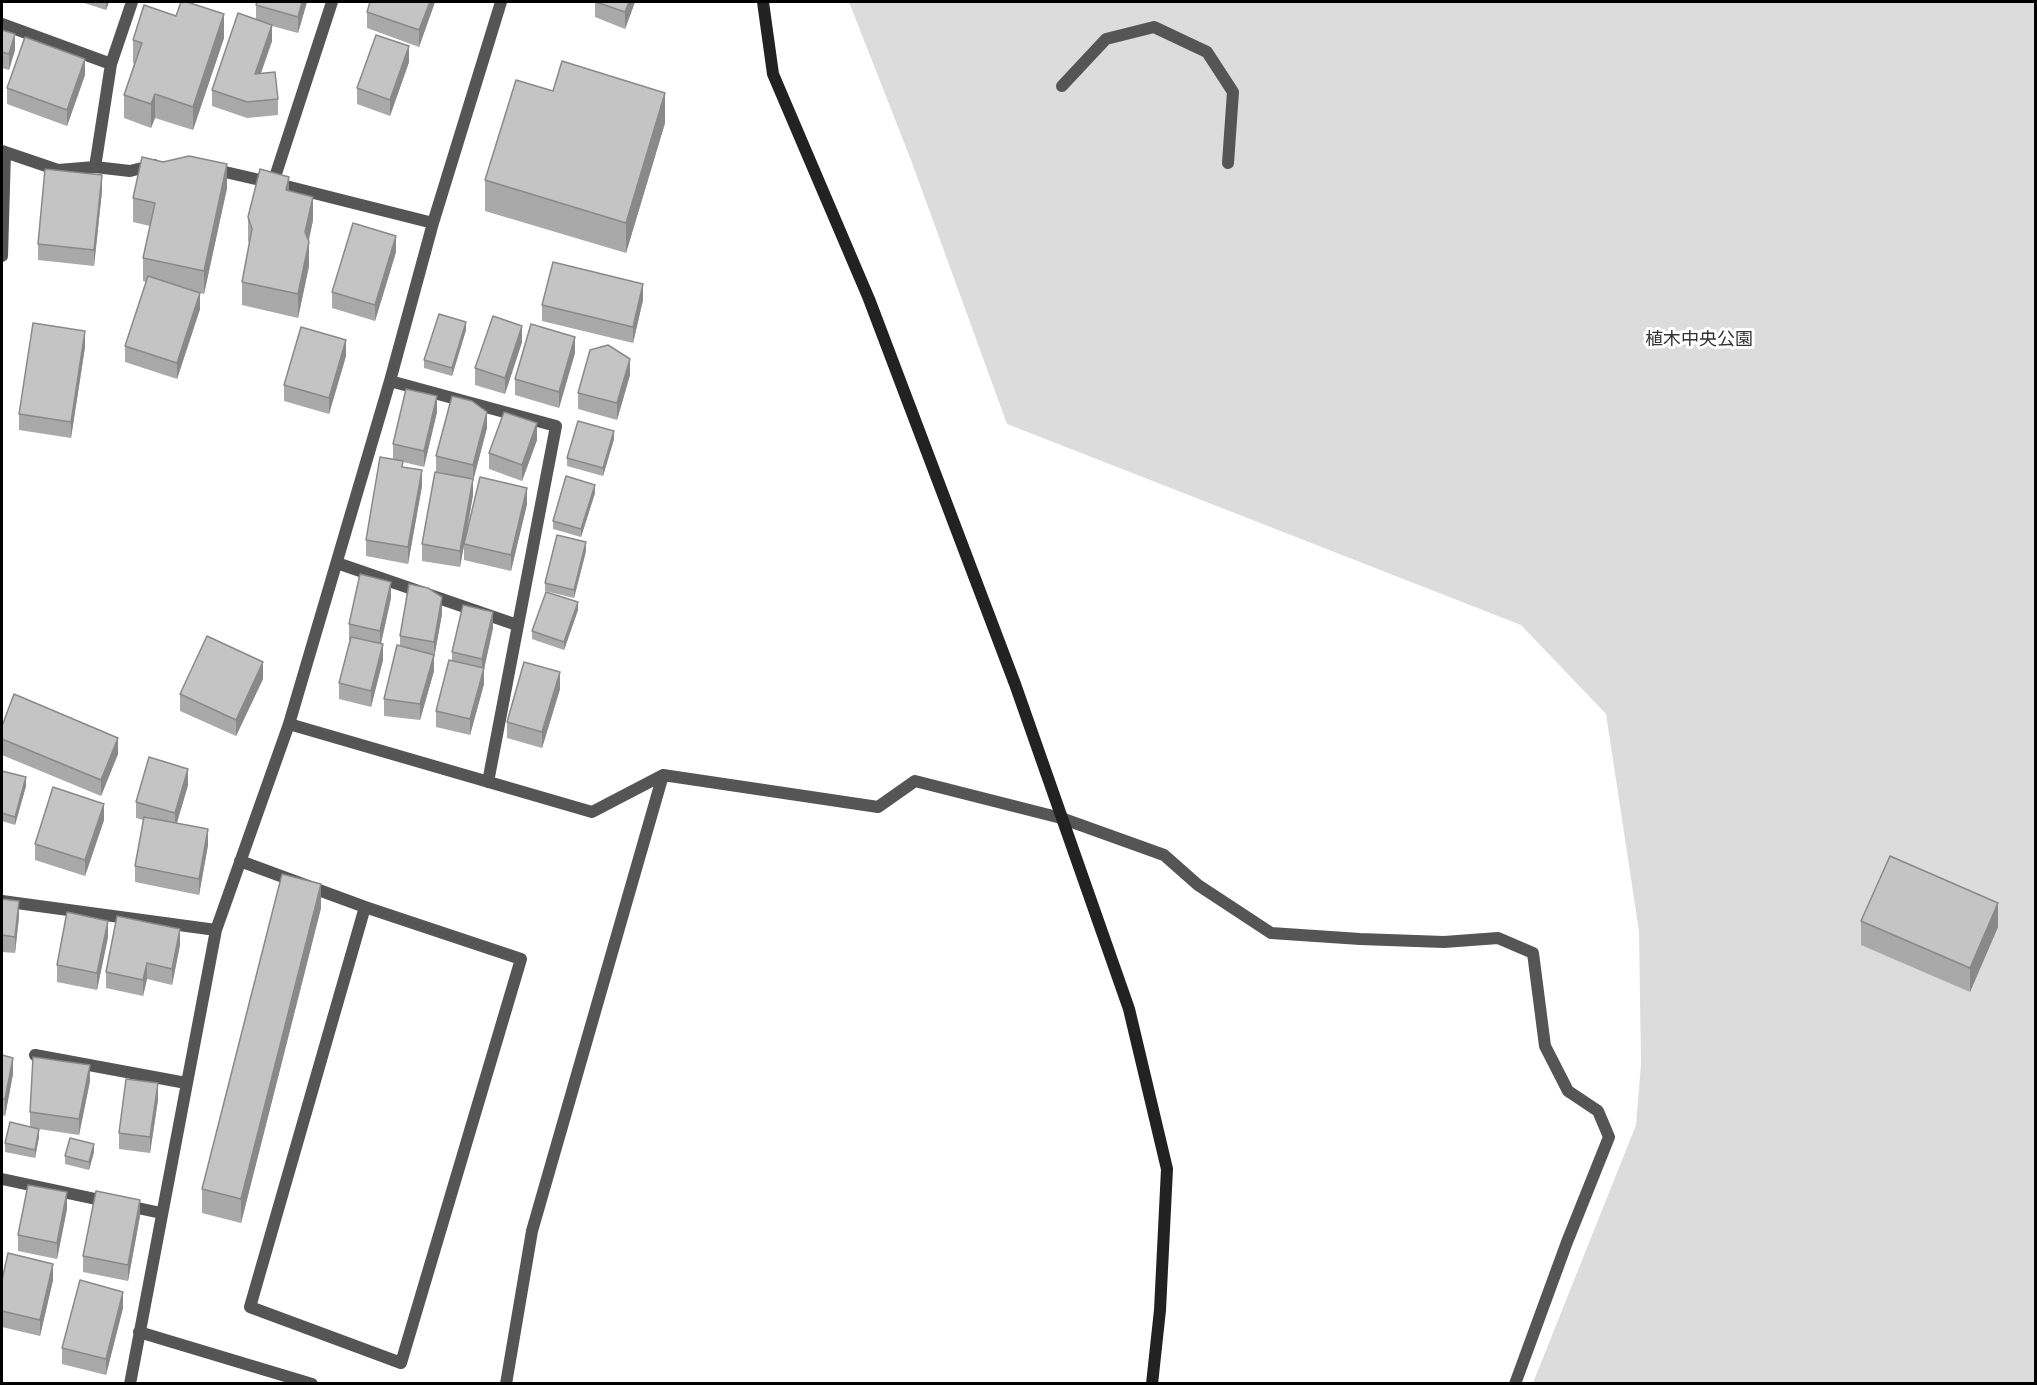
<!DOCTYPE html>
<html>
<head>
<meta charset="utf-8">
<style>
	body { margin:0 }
	#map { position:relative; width:2037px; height:1385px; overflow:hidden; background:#fff; font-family:Ubuntu,sans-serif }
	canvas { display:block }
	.frame { position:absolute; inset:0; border:3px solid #000; pointer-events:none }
</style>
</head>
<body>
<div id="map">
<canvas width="2037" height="1385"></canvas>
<div class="frame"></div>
</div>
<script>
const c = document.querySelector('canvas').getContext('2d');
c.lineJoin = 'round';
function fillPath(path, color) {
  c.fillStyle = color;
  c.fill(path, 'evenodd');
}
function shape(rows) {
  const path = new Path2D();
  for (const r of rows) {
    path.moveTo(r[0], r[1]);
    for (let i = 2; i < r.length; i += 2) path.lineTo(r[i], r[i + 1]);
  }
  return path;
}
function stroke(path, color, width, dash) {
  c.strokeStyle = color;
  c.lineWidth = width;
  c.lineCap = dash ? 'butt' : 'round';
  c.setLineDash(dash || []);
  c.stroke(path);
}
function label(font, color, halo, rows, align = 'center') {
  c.font = font + ' Ubuntu,"Noto Sans JP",sans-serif';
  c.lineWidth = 6;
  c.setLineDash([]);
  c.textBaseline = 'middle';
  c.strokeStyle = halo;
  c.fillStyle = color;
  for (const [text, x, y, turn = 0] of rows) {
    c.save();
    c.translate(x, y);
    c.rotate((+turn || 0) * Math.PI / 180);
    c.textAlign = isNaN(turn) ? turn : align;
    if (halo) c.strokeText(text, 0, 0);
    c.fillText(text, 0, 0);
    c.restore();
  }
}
fillPath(shape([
	[849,2,2035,2,2035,1383,1533,1383,1636,1125,1641,1064,1639,931,1606,714,1521,625,1007,424,911,160]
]), '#dcdcdc');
stroke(shape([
	[1062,86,1106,39,1154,27,1207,52,1233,92,1228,163]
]), '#555', 12);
stroke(shape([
	[2,24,111,64],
	[2,151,58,170,95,167,111,64,132,2],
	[95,167,130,171,154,165],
	[212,169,273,183,332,2],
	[274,183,433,223],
	[2,256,5,152],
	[390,381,556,426,488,782],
	[337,563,517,625],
	[289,724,592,812,663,775,878,807,915,781,1061,818,1164,855,1198,885,1271,933,1360,939,1444,942,1498,938,1533,953,1545,1046,1568,1091,1598,1111,1609,1137,1567,1242,1515,1384],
	[240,861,365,907,250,1307,401,1363,521,959,365,907],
	[2,901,216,930],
	[35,1055,186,1083],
	[2,1179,161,1213],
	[139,1332,312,1384],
	[130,1384,216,930,289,724,390,381,433,223,501,2],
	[506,1384,532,1231,663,775]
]), '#555', 12);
stroke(shape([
	[763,2,773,74,869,299,1015,684,1129,1009,1167,1169,1160,1310,1152,1384]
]), '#222', 12);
fillPath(shape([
	[81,2,109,2,106,10],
	[257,2,307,2,298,33,272,26,272,41,261,73,278,99,278,115,247,118,212,106,212,90,256,19,256,5],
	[435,2,419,47,367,28,367,12],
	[595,2,635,2,625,29,595,17],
	[2,30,15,50,9,70,2,68],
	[224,38,193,130,155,118,151,128,124,118,124,95,134,64,133,63,133,40],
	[409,62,390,116,357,104,357,88],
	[85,75,67,126,7,104,7,88],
	[665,123,626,253,485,211,485,180],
	[227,188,204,294,200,293,200,309,177,379,125,362,125,346,146,282,143,281,143,258,150,226,133,222,133,198],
	[102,191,94,266,38,260,38,244],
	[289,191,313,220,309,241,309,266,298,318,242,305,242,282,249,244,248,240,248,217],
	[396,252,375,321,332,308,332,292],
	[643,300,633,343,542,321,542,305],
	[466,330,452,376,424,368,424,360],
	[522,342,505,394,475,385,475,368],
	[85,347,71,438,19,430,19,414],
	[575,353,559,408,515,395,515,379],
	[346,356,329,414,284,401,284,385],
	[630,375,617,420,578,409,578,393],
	[437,412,424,467,403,462,403,467,422,486,408,564,366,556,366,540,393,459,393,444],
	[487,428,473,481,473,495,466,537,527,504,511,571,464,560,464,546,460,567,422,561,422,544,442,473,436,472,436,456],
	[614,439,603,476,567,466,567,458],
	[537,440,522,481,489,469,489,453],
	[595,493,581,537,553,529,553,521],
	[586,551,574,598,545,591,545,583],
	[391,598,381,644,383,660,371,707,339,699,339,683,350,640,349,640,349,624],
	[578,610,564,650,532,639,532,631],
	[442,614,434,658,434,671,420,720,384,716,384,699,400,646,400,636],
	[493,628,484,669,484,684,470,735,436,727,436,711,452,660,452,652],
	[263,679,236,736,180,711,180,694],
	[560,689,542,748,507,738,507,722],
	[2,726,118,754,101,796,2,755],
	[2,771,26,786,15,825,2,821],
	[188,785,177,823,208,845,199,895,135,882,135,866,143,820,136,818,136,802],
	[104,820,85,876,35,860,35,844],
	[2,899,19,917,15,953,2,952],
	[321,908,241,1223,202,1213,202,1189],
	[1861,921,1998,927,1970,992,1861,945],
	[108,937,97,990,57,982,57,965],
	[180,945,172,985,147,979,143,996,106,988,106,972],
	[2,1055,13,1074,5,1116,2,1115],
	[90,1081,79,1135,39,1129,39,1137,35,1158,5,1152,5,1143,30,1127,30,1112],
	[158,1100,150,1153,119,1149,119,1133],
	[94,1152,89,1170,65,1164,65,1156],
	[67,1209,57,1259,18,1251,18,1235],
	[140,1216,128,1281,83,1272,83,1256],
	[2,1280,53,1280,40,1336,2,1327],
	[123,1308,106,1375,62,1364,62,1348]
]), '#a9a9a9');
fillPath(shape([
	[106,2,109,2,106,10],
	[302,2,307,2,298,33,298,17],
	[430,2,435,2,419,47,419,30],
	[629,2,635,2,625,29,625,12],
	[224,14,224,38,193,130,193,107],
	[272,25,272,41,255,90,255,74],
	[15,34,15,50,9,70,9,54],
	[409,46,409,62,390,116,390,100],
	[85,59,85,75,67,126,67,110],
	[665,93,665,123,626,253,626,223],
	[155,94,155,118,151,128,151,104],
	[227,164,227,188,204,294,204,271],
	[102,175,102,191,94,266,94,250],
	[289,177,289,200,286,190],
	[313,197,313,220,305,255,305,232],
	[396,236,396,252,375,321,375,305],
	[309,242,309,266,298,318,298,294],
	[643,284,643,300,633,343,633,327],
	[200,293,200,309,177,379,177,363],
	[466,322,466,330,452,376,452,368],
	[522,326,522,342,505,394,505,378],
	[85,331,85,347,71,438,71,422],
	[575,337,575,353,559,408,559,392],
	[346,340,346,356,329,414,329,398],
	[630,359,630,375,617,420,617,403],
	[437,396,437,412,424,467,424,451],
	[487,412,487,428,473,481,473,465],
	[537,423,537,440,522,481,522,465],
	[614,431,614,439,603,476,603,468],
	[422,470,422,486,408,564,408,547],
	[473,479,473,495,460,567,460,551],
	[595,485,595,493,581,537,581,529],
	[527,488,527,504,511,571,511,555],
	[586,542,586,551,574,598,574,590],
	[391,582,391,598,380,647,380,631],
	[442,597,442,614,434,658,434,642],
	[578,602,578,610,564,650,564,642],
	[493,612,493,628,484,669,484,684,470,735,470,719,482,674,482,659],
	[383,644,383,660,371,707,371,691],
	[434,655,434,671,420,720,420,704],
	[263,662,263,679,236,736,236,720],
	[560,672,560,689,542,748,542,732],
	[118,738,118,754,101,796,101,780],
	[188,769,188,785,175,829,175,813],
	[26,777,26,786,15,825,15,817],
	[104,804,104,820,85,876,85,860],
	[208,829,208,845,199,895,199,879],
	[321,884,321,908,241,1223,241,1199],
	[19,901,19,917,15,953,15,937],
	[1998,903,1998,927,1970,992,1970,968],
	[108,921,108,937,97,990,97,973],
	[180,929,180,945,172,985,172,969],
	[147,963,147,979,143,996,143,980],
	[13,1058,13,1074,5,1116,5,1099],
	[90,1065,90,1081,79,1135,79,1119],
	[158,1083,158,1100,150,1153,150,1137],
	[39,1129,39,1137,35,1158,35,1150],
	[94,1144,94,1152,89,1170,89,1162],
	[67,1192,67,1209,57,1259,57,1243],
	[140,1200,140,1216,128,1281,128,1265],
	[53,1264,53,1280,40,1336,40,1320],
	[123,1292,123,1308,106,1375,106,1359]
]), '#898989');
const building = shape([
	[181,2,187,2,224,14,193,107,155,94,151,104,124,95,142,43,133,40,144,5,176,16,181,2],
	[257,2,302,2,298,17,256,5,257,2],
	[370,2,430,2,419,30,367,12,370,2],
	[596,2,629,2,625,12,596,2],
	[238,13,272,25,255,74,275,72,278,99,247,102,212,90,238,13],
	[2,30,15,34,9,54,2,52,2,30],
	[376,35,409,46,390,100,357,88,376,35],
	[25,37,85,59,67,110,7,88,25,37],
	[562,61,665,93,626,223,485,180,516,80,553,91,562,61],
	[189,156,227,164,204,271,143,258,155,203,133,198,142,157,163,162,189,156],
	[45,169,102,175,94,250,38,244,45,169],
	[260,169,289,177,286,190,313,197,305,232,309,242,298,294,242,282,252,229,248,217,260,169],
	[353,223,396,236,375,305,332,292,353,223],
	[553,262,643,284,633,327,542,305,553,262],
	[148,276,200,293,177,363,125,346,148,276],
	[439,314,466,322,452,368,424,360,439,314],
	[493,316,522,326,505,378,475,368,493,316],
	[33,323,85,331,71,422,19,414,33,323],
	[531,324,575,337,559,392,515,379,531,324],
	[301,327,346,340,329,398,284,385,301,327],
	[608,345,630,359,617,403,578,393,590,350,608,345],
	[406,389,437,396,424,451,393,444,406,389],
	[452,396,472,401,487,412,473,465,436,456,452,396],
	[504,412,537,423,522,465,489,453,504,412],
	[578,421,614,431,603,468,567,458,578,421],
	[380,457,403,461,402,467,422,470,408,547,366,540,380,457],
	[435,472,473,479,460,551,422,544,435,472],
	[566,476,595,485,581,529,553,521,566,476],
	[480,477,527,488,511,555,464,544,480,477],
	[557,535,586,542,574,590,545,583,557,535],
	[360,574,391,582,380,631,349,624,360,574],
	[409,584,428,588,442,597,434,642,400,636,409,584],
	[546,592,578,602,564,642,532,631,546,592],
	[463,605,493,612,482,659,452,652,463,605],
	[207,636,263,662,236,720,180,694,207,636],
	[351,637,383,644,371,691,339,683,351,637],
	[397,645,434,655,420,704,384,699,397,645],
	[449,660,484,668,470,719,436,711,449,660],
	[524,662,560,672,542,732,507,722,524,662],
	[14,694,118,738,101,780,2,739,2,726,14,694],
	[149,757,188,769,175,813,136,802,149,757],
	[2,771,26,777,15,817,2,813,2,771],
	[53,787,104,804,85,860,35,844,53,787],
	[144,817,208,829,199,879,135,866,144,817],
	[1890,856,1998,903,1970,968,1861,921,1890,856],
	[282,874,321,884,241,1199,202,1189,282,874],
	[2,899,19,901,15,937,2,935,2,899],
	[67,912,108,921,97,973,57,965,67,912],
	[117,916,180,929,172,969,147,963,143,980,106,972,117,916],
	[2,1055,13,1058,5,1099,2,1099,2,1055],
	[33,1057,90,1065,79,1119,30,1112,33,1057],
	[126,1079,158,1083,150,1137,119,1133,126,1079],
	[10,1122,39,1129,35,1150,5,1143,10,1122],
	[70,1138,94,1144,89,1162,65,1156,70,1138],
	[28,1185,67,1192,57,1243,18,1235,28,1185],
	[96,1191,140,1200,128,1265,83,1256,96,1191],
	[8,1253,53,1264,40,1320,2,1311,2,1280,8,1253],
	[80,1280,123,1292,106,1359,62,1348,80,1280]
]);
fillPath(building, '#c4c4c4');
stroke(building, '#898989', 1.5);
label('18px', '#333', '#fff', [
	["植木中央公園",1699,339]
]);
</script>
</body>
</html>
